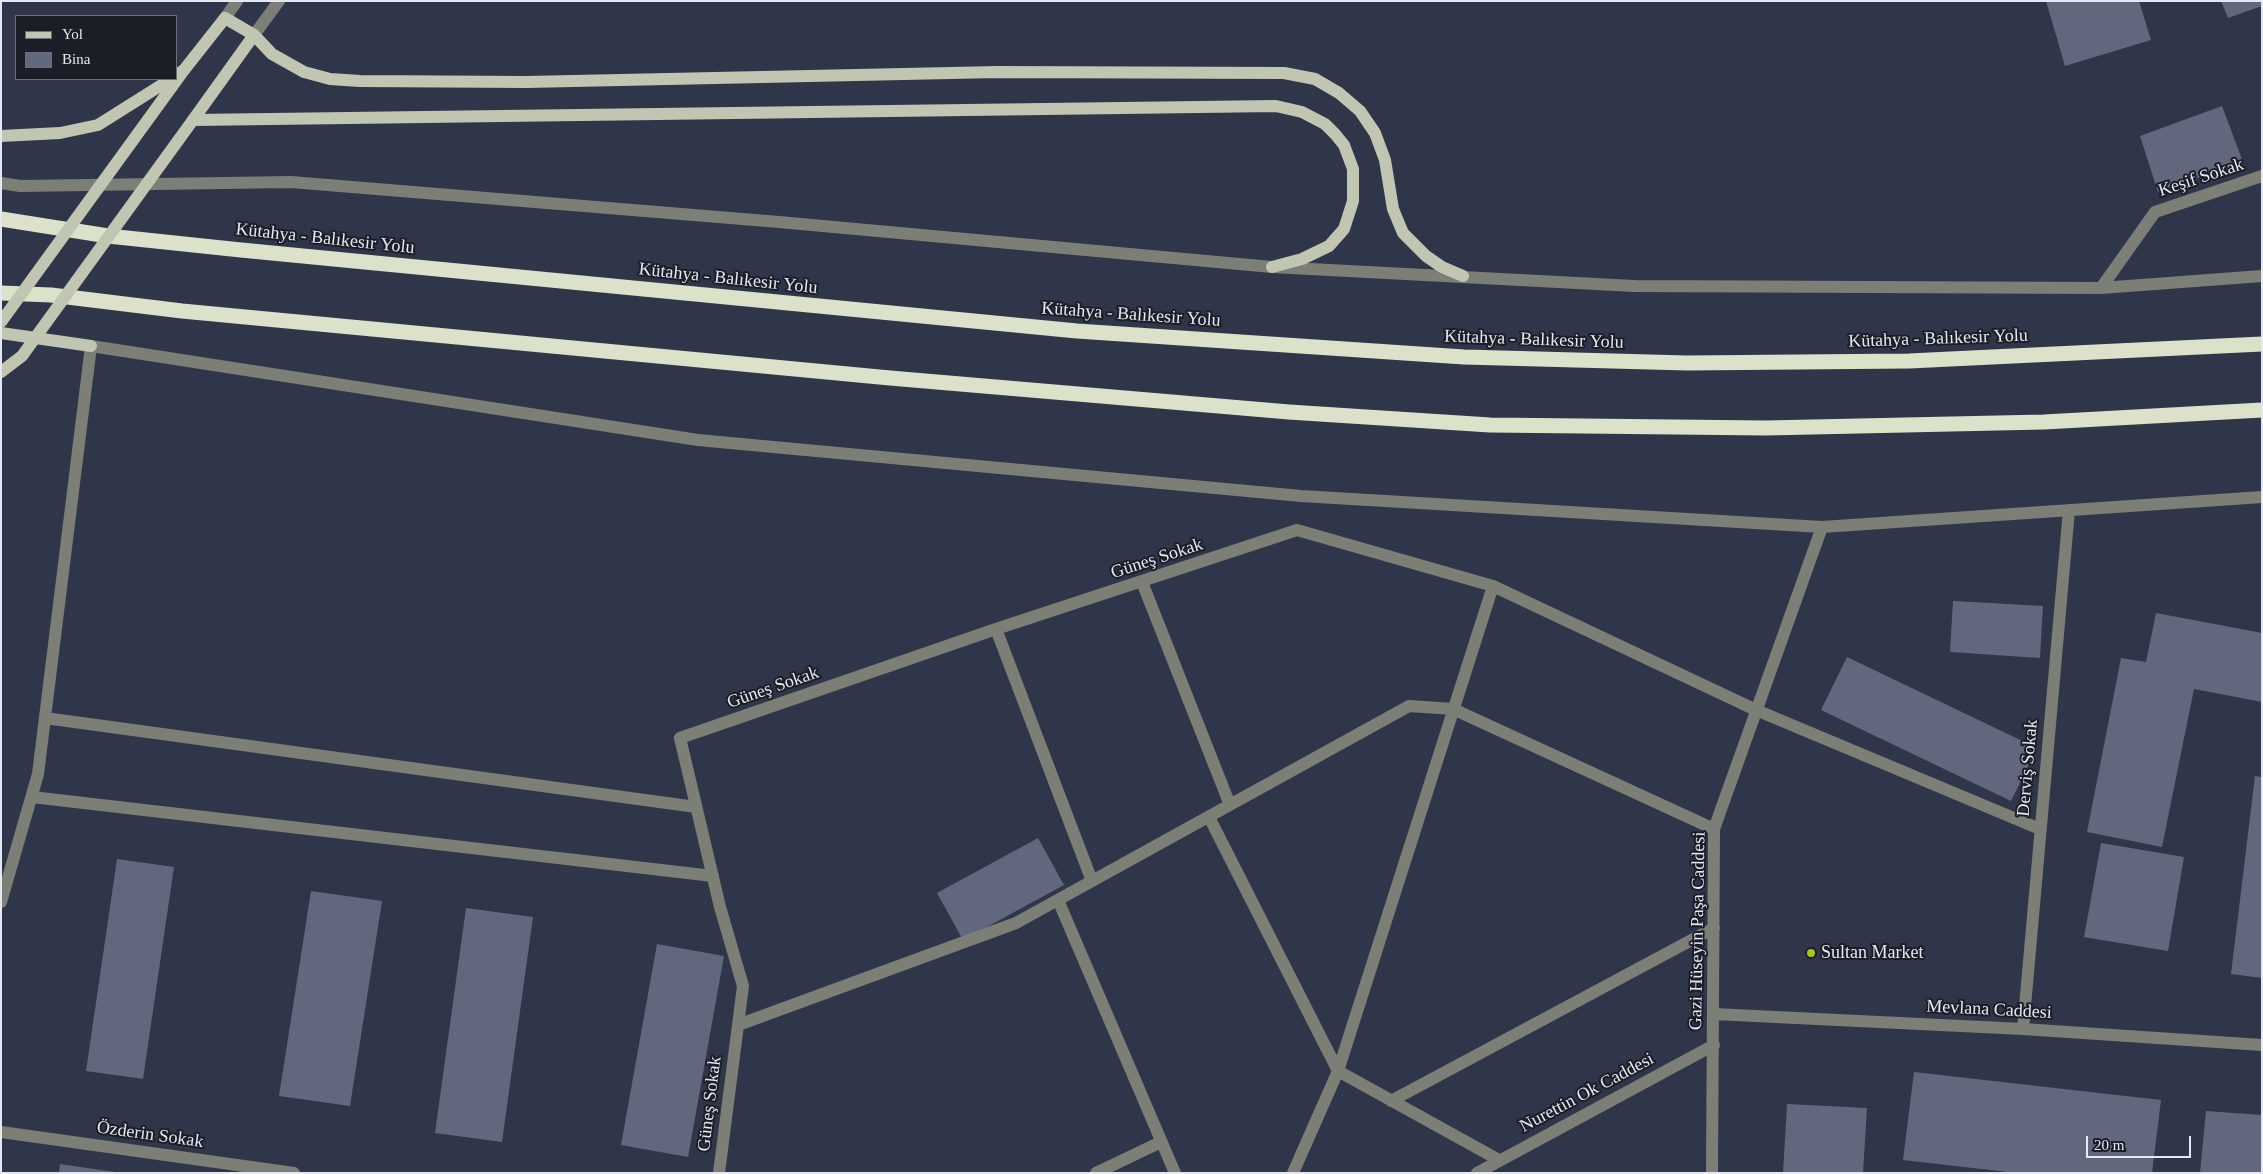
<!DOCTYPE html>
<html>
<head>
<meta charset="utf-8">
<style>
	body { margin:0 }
	#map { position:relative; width:2263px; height:1174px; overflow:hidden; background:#303649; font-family:"Times New Roman",serif }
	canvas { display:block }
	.frame { position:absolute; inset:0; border:2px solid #e3e8f3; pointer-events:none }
	.legend { position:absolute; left:15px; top:15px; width:162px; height:65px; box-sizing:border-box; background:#1b1e27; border:1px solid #6b6f79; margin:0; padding:6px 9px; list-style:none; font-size:15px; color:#e3e8f3 }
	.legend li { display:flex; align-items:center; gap:10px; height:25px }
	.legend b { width:25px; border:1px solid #6b6f79 }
	.scale { position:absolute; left:2086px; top:1136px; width:105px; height:22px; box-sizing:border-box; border:2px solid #e3e8f3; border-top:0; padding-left:6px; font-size:15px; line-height:18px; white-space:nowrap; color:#e3e8f3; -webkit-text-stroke:4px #1b1e27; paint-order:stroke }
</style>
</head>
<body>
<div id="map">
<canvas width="2263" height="1174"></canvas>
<div class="frame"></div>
<ul class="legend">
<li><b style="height:6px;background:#c1c6b2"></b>Yol</li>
<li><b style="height:14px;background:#61687d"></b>Bina</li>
</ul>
<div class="scale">20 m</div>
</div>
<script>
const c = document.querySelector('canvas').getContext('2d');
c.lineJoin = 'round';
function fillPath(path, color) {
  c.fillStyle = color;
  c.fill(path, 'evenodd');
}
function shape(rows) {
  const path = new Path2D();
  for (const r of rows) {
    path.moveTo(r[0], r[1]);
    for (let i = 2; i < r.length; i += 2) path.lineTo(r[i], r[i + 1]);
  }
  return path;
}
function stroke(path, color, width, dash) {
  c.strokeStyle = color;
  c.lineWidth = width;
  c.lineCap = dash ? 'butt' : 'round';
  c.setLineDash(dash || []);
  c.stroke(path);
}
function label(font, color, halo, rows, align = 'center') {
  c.font = font + ' "Times New Roman",serif';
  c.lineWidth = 4;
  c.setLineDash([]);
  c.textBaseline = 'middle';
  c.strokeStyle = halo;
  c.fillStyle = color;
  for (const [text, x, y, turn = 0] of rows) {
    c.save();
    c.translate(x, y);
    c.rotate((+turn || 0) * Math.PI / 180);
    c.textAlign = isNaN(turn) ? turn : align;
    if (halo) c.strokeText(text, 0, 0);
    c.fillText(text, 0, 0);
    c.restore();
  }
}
fillPath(shape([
	[2046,1,2139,1,2151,40,2065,66],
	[2221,1,2262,1,2262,6,2228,18],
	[2222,106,2243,162,2158,192,2140,136],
	[1953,601,2043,606,2040,658,1950,652],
	[2156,613,2262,633,2262,702,2194,689,2162,847,2087,832,2121,658,2146,662],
	[1847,657,2037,748,2011,801,1821,710],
	[2255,776,2262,777,2262,978,2231,974],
	[1038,838,1064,885,963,940,937,893],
	[2101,843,2184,857,2168,951,2084,937],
	[117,859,174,867,143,1079,86,1071],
	[311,891,382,901,350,1106,279,1096],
	[466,908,533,917,502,1142,435,1133],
	[657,944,724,956,688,1157,621,1145],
	[1914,1072,2161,1100,2152,1173,2016,1173,1903,1160],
	[1787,1104,1867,1108,1863,1173,1783,1173],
	[2206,1111,2262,1115,2262,1173,2200,1173],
	[60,1164,115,1172,115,1173,59,1173]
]), '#61687d');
stroke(shape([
	[225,18,237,1],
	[254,35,279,1],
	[1,183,20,186,291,182,779,222,1272,267,1634,286,2101,288,2262,276],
	[2101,288,2155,212,2262,176],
	[1142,582,1230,805],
	[996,629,1092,881],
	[45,718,696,807],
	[32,797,713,876],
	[1209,817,1338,1071,1499,1160],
	[1058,900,1175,1173],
	[1,902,38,774,91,346,698,440,1301,496,1822,527,2262,497],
	[1714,1014,2023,1029,2262,1045],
	[738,1025,1016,923,1409,706,1453,709,1714,829],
	[2023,1029,2069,510],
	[1391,1101,1714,928],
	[1,1132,294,1173],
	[719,1173,743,986,720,907,680,738,996,629,1297,530,1493,586,1756,710,2040,829],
	[1096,1173,1161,1142],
	[1293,1173,1338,1071,1493,586],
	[1477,1173,1714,1045],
	[1712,1173,1714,829,1822,527]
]), '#7c7f75', 12);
stroke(shape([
	[176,75,184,70,225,18,254,35,272,54,304,72,330,79,360,81,526,82,998,72,1284,73,1315,79,1339,93,1360,111,1375,133,1385,160,1393,209,1403,233,1426,256,1442,267,1463,276],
	[193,120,1276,106,1302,112,1325,124,1335,134,1344,145,1353,169,1353,201,1344,229,1329,246,1302,259,1272,267],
	[193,120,254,35],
	[1,136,60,133,98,125,171,79],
	[1,333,91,346]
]), '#c1c6b2', 12);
stroke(shape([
	[1,219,108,236,241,250,1077,331,1464,357,1687,363,1909,361,2262,344],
	[1,293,51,295,182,311,890,378,1289,412,1490,425,1766,428,2044,422,2262,410]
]), '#dbe2c9', 15);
stroke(shape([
	[1,322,184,70],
	[1,372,22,356,193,120]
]), '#c1c6b2', 12);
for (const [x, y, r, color] of [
	[1811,953,5,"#abc614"]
]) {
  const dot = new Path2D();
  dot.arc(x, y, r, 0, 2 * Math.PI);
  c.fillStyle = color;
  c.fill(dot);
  stroke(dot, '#1b1e27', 2);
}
label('18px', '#e3e8f3', '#1b1e27', [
	["Keşif Sokak",2201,178,-18],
	["Kütahya - Balıkesir Yolu",325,239,6],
	["Kütahya - Balıkesir Yolu",728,279,6],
	["Kütahya - Balıkesir Yolu",1131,315,4],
	["Kütahya - Balıkesir Yolu",1938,339,-2],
	["Kütahya - Balıkesir Yolu",1534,340,2],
	["Güneş Sokak",1157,559,-18],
	["Güneş Sokak",773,688,-19],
	["Derviş Sokak",2028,768,-85],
	["Gazi Hüseyin Paşa Caddesi",1698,931,-89],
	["Mevlana Caddesi",1989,1010,3],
	["Nurettin Ok Caddesi",1587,1093,-28],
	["Güneş Sokak",710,1104,-83],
	["Özderin Sokak",150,1135,8]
]);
label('18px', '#e3e8f3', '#1b1e27', [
	["Sultan Market",1821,953]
], 'left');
</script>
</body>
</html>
